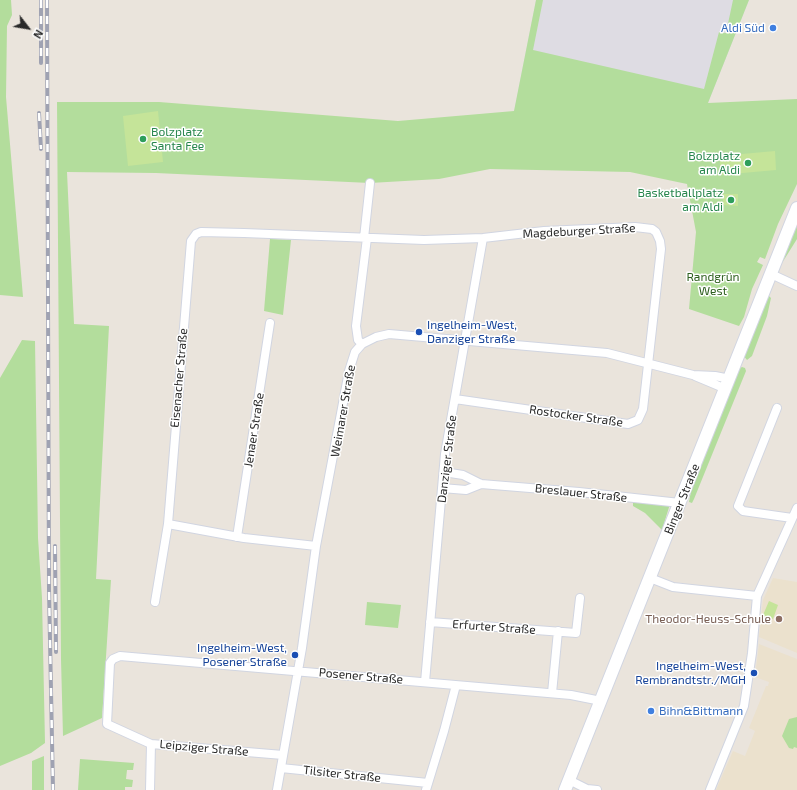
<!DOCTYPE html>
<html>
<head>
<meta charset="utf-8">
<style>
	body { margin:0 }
	#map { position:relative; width:797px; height:790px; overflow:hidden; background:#eae4dc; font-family:"Exo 2",sans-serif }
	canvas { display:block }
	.north { position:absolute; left:8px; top:8px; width:40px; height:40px; -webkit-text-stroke:3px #fff; paint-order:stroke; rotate:121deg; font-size:11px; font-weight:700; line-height:16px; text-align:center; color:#292929 }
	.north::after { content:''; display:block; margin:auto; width:14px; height:18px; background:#292929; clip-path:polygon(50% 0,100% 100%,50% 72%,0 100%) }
</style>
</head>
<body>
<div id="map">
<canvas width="797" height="790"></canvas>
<div class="north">N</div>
</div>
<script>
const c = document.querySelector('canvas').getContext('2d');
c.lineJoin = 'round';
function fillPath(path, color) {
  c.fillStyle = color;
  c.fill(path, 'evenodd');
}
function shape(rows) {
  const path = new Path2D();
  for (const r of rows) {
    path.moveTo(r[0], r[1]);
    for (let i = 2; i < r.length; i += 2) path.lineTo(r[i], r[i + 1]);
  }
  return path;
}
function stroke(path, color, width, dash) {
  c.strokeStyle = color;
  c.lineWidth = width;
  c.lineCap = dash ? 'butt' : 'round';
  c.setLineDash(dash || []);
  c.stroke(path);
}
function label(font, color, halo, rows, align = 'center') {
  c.font = font + ' "Exo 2",sans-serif';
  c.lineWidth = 3;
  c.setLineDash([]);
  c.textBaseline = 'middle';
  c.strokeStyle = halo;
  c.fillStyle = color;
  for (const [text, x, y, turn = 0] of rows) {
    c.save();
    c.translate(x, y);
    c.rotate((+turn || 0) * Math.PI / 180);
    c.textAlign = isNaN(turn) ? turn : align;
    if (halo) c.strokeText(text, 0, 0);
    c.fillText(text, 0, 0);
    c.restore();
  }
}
fillPath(shape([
	[536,0,749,0,708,103,514,111]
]), '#dedce3');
fillPath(shape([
	[773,578,797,582,797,653,759,637,763,600],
	[759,644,797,659,797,790,716,790,733,751,745,756,755,731,749,728,766,686,768,686,769,682,755,677]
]), '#ebe1cd');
fillPath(shape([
	[0,0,11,0,12,15,7,26,6,97,23,297,0,295],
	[536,0,543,0,533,50,704,89,719,32,726,33,733,0,749,0,708,103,797,99,797,184,778,224,765,259,760,257,757,262,763,265,752,289,744,317,739,326,689,309,696,232,687,184,630,172,490,169,439,179,370,183,156,173,67,172,74,324,109,326,96,579,111,580,102,718,63,736,61,659,57,102,159,102,398,121,514,111],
	[797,219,797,239,782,263,782,258],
	[270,239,291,240,283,315,264,311],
	[768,295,771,298,767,316,752,356,747,360,743,355],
	[22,340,35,341,38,538,42,598,45,743,31,753,0,766,0,378],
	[742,367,745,368,746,371,694,499,692,503,689,502,693,480,737,370],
	[633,502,670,504,662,530,645,513,633,506],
	[367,602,401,605,398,628,365,625],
	[797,717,797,748,794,747,793,749,789,748,782,736,789,719],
	[44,756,44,790,32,790,32,761],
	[80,759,134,763,133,770,127,770,126,779,133,780,132,787,125,787,125,790,78,790]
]), '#b3dd9c');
fillPath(shape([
	[158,111,163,162,128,166,123,116],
	[775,151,776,170,720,175,720,156],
	[723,194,738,194,738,206,723,205],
	[769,601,778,605,773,619,763,615]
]), '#c5e499');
const street = shape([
	[364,238,370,183],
	[771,274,797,286],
	[362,344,358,340,356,326,367,238],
	[695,376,726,389],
	[777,408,738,506,743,511,792,518],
	[444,472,463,475,481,484,579,492,680,503],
	[442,488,466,490,481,484],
	[168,524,244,538,316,546],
	[237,537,270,323],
	[650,578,673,587,757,596],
	[155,602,168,524,191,241,196,234,201,232,244,233,424,240,483,238,544,231,635,227,652,229,656,232,660,241,661,249,643,409,638,420,628,424,455,399],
	[430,622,576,633,580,598],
	[425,682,445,454,483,238],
	[552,693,558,631],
	[283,755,151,744,107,724,110,663,113,659,120,656,571,695,601,701],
	[281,768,428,783],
	[569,780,587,789,597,790],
	[150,790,151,744],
	[277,790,302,648,316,546,349,371,355,352,362,344,376,337,389,334,607,353,693,375,715,376,730,379],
	[426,790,444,731,456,685],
	[710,790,744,706,752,653,757,596,797,508]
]);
const secondary = shape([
	[565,790,797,208]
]);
stroke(street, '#d1d5e1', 10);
stroke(secondary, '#d1d5e1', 14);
stroke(street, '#fff', 8);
stroke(secondary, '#fff', 12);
const rail = shape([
	[41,0,41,63],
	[47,0,49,590,53,790],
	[39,113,41,149],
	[55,546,56,652]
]);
stroke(rail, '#9fa2b2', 4);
stroke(rail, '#fff', 2.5, [8]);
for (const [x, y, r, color] of [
	[773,28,4,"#3f7fe0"],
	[143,139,4,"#2e9e5b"],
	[748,163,4,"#2e9e5b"],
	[731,200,4,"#2e9e5b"],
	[419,332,4,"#1a4fb4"],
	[779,619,4,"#8d6e63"],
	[295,655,4,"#1a4fb4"],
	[754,673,4,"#1a4fb4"],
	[651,711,4,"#3f7fe0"]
]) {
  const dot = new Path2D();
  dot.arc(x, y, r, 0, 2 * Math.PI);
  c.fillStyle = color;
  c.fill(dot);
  stroke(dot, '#fff', 1.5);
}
label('12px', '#366cbe', '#fff', [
	["Aldi Süd",765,28],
	["Bihn&Bittmann",659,711,"left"]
], 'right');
label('12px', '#27864d', '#fff', [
	["Bolzplatz",151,132,"left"],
	["Santa Fee",151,146,"left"],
	["Bolzplatz",740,156],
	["am Aldi",740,170],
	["Basketballplatz",723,193],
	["am Aldi",723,207]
], 'right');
label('12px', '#292929', '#fff', [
	["Magdeburger Straße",579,231,-3],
	["Eisenacher Straße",179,378,-85],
	["Weimarer Straße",343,411,-80],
	["Rostocker Straße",576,416,8],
	["Jenaer Straße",254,430,-81],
	["Danziger Straße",447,459,-83],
	["Breslauer Straße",581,493,6],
	["Binger Straße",682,499,-68],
	["Erfurter Straße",494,627,4],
	["Posener Straße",361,676,5],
	["Leipziger Straße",204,748,5],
	["Tilsiter Straße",342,774,6]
]);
label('12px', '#2e601f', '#fff', [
	["Randgrün",713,277],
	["West",713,291]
]);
label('12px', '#164399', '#fff', [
	["Ingelheim-West,",427,325,"left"],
	["Danziger Straße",427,339,"left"],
	["Ingelheim-West,",287,648],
	["Posener Straße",287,662],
	["Ingelheim-West,",746,666],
	["Rembrandtstr./MGH",746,680]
], 'right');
label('12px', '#785e54', '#fff', [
	["Theodor-Heuss-Schule",771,619]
], 'right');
</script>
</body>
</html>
